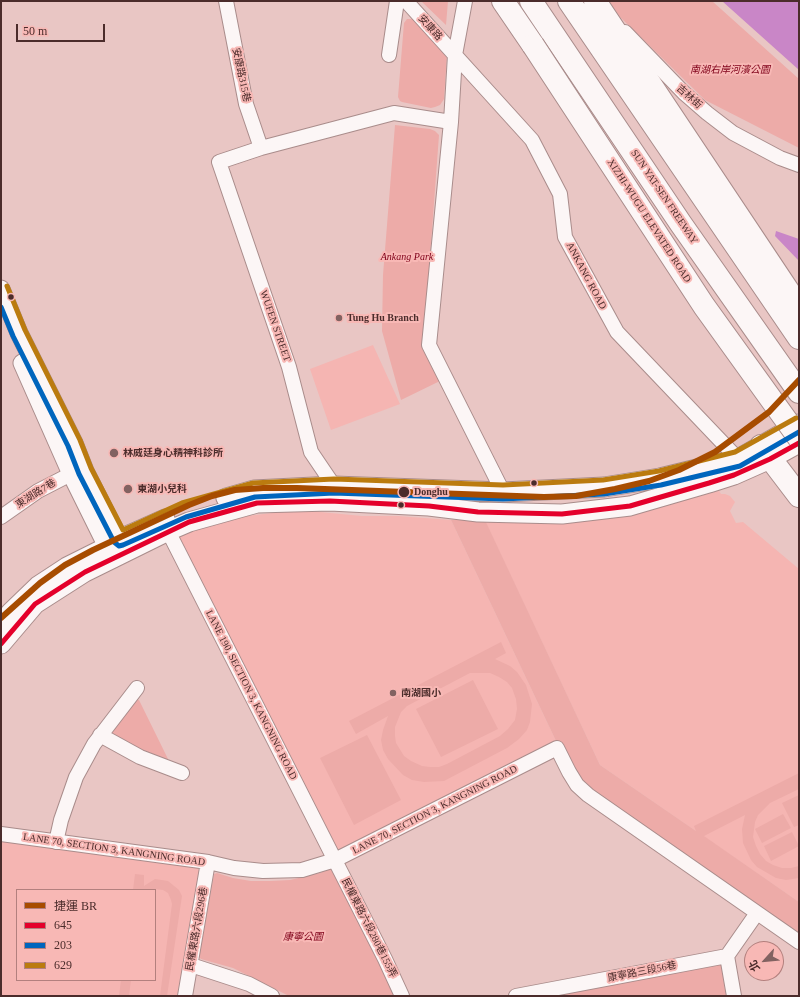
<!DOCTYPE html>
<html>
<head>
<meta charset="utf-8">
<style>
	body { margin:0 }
	#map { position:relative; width:800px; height:997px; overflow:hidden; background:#e9c6c4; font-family:"Times New Roman","Noto Sans TC",serif }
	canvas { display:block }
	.frame { position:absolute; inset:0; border:2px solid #4b2c2b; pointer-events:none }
	.legend { position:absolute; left:16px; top:889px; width:140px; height:92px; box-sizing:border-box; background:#f8b8b5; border:1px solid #b3807e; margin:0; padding:5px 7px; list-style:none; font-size:12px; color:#4b2c2b }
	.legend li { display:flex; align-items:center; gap:8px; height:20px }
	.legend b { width:20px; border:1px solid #b3807e }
	.north { position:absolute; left:744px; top:941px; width:40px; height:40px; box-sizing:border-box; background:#f8b8b5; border:1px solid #b3807e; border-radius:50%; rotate:243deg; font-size:11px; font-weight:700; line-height:16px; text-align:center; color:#4b2c2b }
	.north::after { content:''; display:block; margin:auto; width:14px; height:18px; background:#826261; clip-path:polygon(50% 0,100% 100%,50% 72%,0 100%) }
	.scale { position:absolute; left:16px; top:24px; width:89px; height:18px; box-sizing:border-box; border:2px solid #4b2c2b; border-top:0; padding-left:5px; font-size:12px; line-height:14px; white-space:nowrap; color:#4b2c2b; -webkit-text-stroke:3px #f8b8b5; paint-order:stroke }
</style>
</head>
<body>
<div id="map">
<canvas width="800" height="997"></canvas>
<div class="frame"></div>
<ul class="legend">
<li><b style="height:5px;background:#a74c00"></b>捷運 BR</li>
<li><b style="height:5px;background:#e4002b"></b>645</li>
<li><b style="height:5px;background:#0065bd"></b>203</li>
<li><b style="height:5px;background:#bb7b0f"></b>629</li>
</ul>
<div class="north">北</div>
<div class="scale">50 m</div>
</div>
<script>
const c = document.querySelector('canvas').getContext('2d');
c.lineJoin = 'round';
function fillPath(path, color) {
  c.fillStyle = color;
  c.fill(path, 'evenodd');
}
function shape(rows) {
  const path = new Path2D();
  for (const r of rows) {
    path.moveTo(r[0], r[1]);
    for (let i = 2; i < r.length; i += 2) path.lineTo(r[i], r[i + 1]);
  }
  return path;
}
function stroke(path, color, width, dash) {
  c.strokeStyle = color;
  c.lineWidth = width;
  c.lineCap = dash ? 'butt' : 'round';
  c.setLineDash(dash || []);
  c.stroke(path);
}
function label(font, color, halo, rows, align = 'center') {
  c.font = font + ' "Times New Roman","Noto Sans TC",serif';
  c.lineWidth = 4;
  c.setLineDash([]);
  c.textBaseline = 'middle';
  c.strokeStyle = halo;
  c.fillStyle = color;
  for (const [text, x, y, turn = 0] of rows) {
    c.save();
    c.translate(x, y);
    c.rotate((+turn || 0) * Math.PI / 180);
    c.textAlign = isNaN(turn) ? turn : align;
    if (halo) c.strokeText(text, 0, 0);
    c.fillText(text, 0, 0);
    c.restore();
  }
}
fillPath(shape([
	[373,345,400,404,331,430,310,369],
	[719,491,721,494,725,494,730,496,735,502,730,511,736,523,743,522,799,569,799,902,600,765,484,519,639,510],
	[280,512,320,512,362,516,398,516,451,520,556,741,336,852,173,536,231,518],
	[1,841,192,866,198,868,200,873,177,996,1,996],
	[17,890,155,890,155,980,17,980]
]), '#f5b5b2');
fillPath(shape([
	[421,1,448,1,446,25],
	[609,1,712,1,799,79,799,148,705,100,620,17],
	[407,19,414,19,447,54,444,99,440,105,435,107,431,108,402,102,400,101,398,97,404,23],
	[395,125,430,129,435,131,439,135,428,284,440,381,401,400,382,331,383,275],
	[451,520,485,520,600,765,696,831,694,826,799,773,799,789,770,803,758,815,755,822,753,837,756,846,760,854,766,861,773,865,782,868,791,868,799,866,799,878,786,880,776,878,757,867,751,860,743,843,742,829,745,815,704,836,799,902,799,936,594,792,583,783,556,741],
	[501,642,506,653,495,659,510,666,517,672,526,685,532,704,530,722,527,730,519,739,507,748,444,781,424,782,412,780,403,775,388,759,383,750,381,740,383,730,388,716,356,734,349,721],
	[470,673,490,673,499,677,507,682,512,688,516,699,517,709,515,720,508,729,500,736,447,764,439,767,430,767,422,766,411,761,404,756,396,743,395,736,395,727,401,712,407,706],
	[473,680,498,729,441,757,416,709],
	[136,699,139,700,168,759,167,763,110,735,109,730],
	[367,735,401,800,354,825,320,758],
	[799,795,799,825,794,827,782,803],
	[783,814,791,828,762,843,755,829],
	[792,832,799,846,771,861,764,846],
	[332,868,399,996,289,996,233,968,201,959,199,957,214,874,217,873,233,878,251,881,270,881,290,880,320,873],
	[135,874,144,875,144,886,155,879,168,881,179,890,182,896,167,996,160,996,172,904,171,900,168,893,163,890,155,889,133,890],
	[721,964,726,996,551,996],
	[121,980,131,980,129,996,119,996]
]), '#edaba8');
fillPath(shape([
	[722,1,799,1,799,70],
	[776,231,799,239,799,261,775,236]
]), '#c986c7');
const minor = shape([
	[226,1,246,104,261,148],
	[406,1,532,140,560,194,565,237,617,332,738,459,736,467],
	[465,1,455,55,451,122,429,345,503,492],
	[625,32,684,93,707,113,733,133,780,158,799,165],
	[389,55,397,1],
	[334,486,311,452,289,367,219,162,261,148,394,113,451,122],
	[1,517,38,491,71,474],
	[168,531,385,959,402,996],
	[100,735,140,757,182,773],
	[1,834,208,862,234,868,263,871,302,870,335,860,557,748,569,772,577,785,588,795,799,942],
	[56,842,61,820,76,777,94,744,137,688],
	[727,956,757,913],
	[727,956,734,996],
	[191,965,249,984,272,996],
	[185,996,208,862],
	[516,996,727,956]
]);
const tertiary = shape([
	[1,289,19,333,74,443,85,471,126,552],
	[22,363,71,474,113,559]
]);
const secondary = shape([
	[226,498,254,490,334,486,503,492,604,487,660,478,738,459,799,424],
	[1,624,11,612,38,586,67,567,107,547,120,539,165,519],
	[1,644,35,604,85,572,168,531,189,522,257,503,330,501,429,506,478,512,562,514,630,506,709,483,734,475,770,459,799,443]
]);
const motorway = shape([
	[503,1,533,45],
	[531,1,681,224,799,392],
	[569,1,799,338],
	[595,1,799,307],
	[761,446,799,496]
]);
stroke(minor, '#a98c8b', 16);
stroke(tertiary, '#a98c8b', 19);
stroke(secondary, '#a98c8b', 21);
stroke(motorway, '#a98c8b', 24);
stroke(minor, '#fcf6f6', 14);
stroke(tertiary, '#fcf6f6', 17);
stroke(secondary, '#fcf6f6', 19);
stroke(motorway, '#fcf6f6', 22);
const motorwayBridge = shape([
	[533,45,704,306,799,438]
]);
stroke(motorwayBridge, '#a98c8b', 24, []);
stroke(motorwayBridge, '#fcf6f6', 22);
stroke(shape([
	[1,644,35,604,85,572,189,522,257,503,330,501,429,506,478,512,562,514,630,506,709,483,734,475,770,459,799,443]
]), '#e4002b', 5);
stroke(shape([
	[1,307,13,336,68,446,79,474,114,542,119,546,123,545,186,517,255,497,334,493,503,499,604,494,661,485,740,466,799,432]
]), '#0065bd', 5);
stroke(shape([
	[7,286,25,330,80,440,91,468,123,530,182,503,253,483,334,479,503,485,603,480,659,471,735,452,796,418]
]), '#bb7b0f', 5);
stroke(shape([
	[1,618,40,583,65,565,93,550,189,505,212,496,235,490,263,488,297,488,544,497,576,496,615,489,649,481,679,470,715,452,769,412,799,380]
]), '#a74c00', 6);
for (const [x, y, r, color] of [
	[11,297,3.5,"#4b2c2b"],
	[339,318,4,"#826261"],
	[114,453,5,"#826261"],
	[534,483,3.5,"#4b2c2b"],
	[128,489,5,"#826261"],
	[404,492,6,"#4b2c2b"],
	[401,505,3.5,"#4b2c2b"],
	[393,693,4,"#826261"]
]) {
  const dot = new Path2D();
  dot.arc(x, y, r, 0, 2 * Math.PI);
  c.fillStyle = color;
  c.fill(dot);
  stroke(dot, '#f8b8b5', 1.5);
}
label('10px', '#4b2c2b', '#f8b8b5', [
	["安康路",430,28,48],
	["安康路315巷",241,75,78],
	["吉林街",689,97,42],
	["SUN YAT-SEN FREEWAY",664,197,56],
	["XIZHI-WUGU ELEVATED ROAD",649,221,57],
	["ANKANG ROAD",586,276,62],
	["WUFEN STREET",275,326,71],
	["東湖路7巷",36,494,-32],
	["LANE 190, SECTION 3, KANGNING ROAD",251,695,63],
	["LANE 70, SECTION 3, KANGNING ROAD",435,810,-27],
	["LANE 70, SECTION 3, KANGNING ROAD",114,850,8],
	["民權東路六段280巷155弄",369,928,63],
	["民權東路六段296巷",197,929,-80],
	["康寧路三段56巷",642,972,-11]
]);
label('italic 10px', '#7f0019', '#f8b8b5', [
	["南湖右岸河濱公園",730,70],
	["Ankang Park",407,257],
	["康寧公園",303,937]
]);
label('bold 10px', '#4b2c2b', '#f8b8b5', [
	["Tung Hu Branch",347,318],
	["林威廷身心精神科診所",123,453],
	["東湖小兒科",137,489],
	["南湖國小",401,693]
], 'left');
label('bold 10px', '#4b2c2b', '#f8b8b5', [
	["Donghu",414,492]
], 'left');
</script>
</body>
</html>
